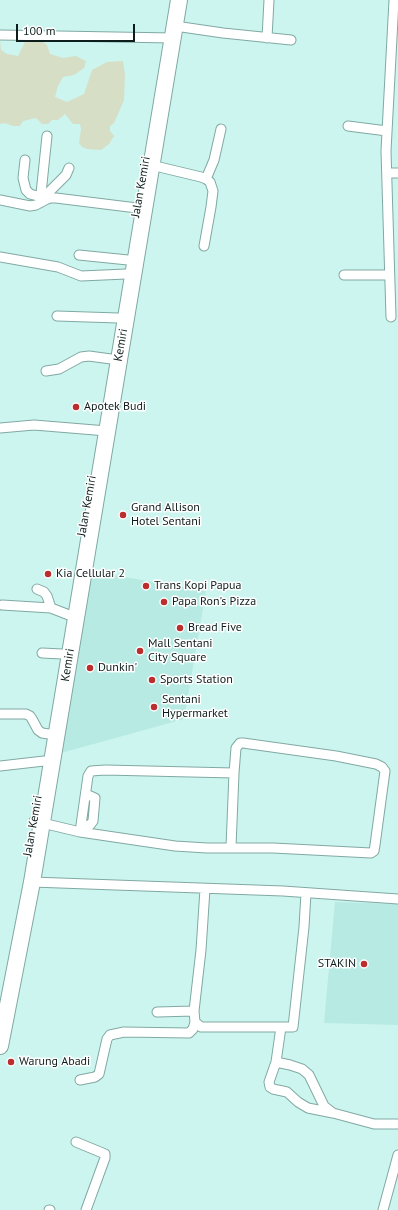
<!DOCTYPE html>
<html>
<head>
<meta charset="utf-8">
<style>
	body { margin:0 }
	#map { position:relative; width:398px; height:1210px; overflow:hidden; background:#ccf5ef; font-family:"PT Sans",sans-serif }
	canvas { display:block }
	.scale { position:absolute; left:16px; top:24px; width:119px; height:18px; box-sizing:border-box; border:2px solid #0d1d1b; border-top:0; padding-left:5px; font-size:12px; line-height:14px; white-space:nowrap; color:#0d1d1b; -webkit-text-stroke:3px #fff; paint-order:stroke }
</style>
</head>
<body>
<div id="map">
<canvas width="398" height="1210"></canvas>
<div class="scale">100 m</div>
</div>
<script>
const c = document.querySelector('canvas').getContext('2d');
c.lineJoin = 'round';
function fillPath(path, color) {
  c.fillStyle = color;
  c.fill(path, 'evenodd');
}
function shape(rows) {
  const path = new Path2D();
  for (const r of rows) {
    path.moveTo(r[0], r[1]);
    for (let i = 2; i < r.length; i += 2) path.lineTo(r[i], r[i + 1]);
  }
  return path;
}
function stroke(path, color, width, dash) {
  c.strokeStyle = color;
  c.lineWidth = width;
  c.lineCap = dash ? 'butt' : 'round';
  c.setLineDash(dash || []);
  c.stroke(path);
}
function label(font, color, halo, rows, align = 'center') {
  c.font = font + ' "PT Sans",sans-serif';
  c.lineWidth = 3;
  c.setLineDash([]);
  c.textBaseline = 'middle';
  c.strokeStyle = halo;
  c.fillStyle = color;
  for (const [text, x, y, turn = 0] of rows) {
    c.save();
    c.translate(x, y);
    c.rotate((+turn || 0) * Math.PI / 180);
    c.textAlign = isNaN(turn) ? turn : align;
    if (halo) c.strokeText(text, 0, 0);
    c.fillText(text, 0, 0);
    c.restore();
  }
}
fillPath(shape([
	[90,571,206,591,184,719,61,753],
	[335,902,398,904,398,1025,324,1023]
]), '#b7eae2');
fillPath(shape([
	[27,38,38,38,47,45,50,54,63,58,76,56,86,61,84,68,74,75,63,77,58,86,55,97,67,102,84,94,92,70,107,62,123,61,125,75,124,100,114,123,110,126,110,131,114,136,109,144,101,150,87,149,82,147,79,143,81,129,80,124,73,124,65,114,58,120,52,120,48,124,42,124,36,118,23,121,20,126,13,126,5,123,0,124,0,39,1,50,7,54,18,56]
]), '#d6dec6');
const street = shape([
	[175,26,223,33,291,40],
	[0,35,173,38],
	[267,38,269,0],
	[348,126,387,131],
	[25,160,23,178,26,190,30,194,41,197],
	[151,165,201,177,206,179,210,182,213,191,211,207,204,246],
	[387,173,398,173],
	[206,179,214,160,221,129],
	[48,199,50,191,66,175,69,168],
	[0,200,30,206,36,205,49,198,56,198,137,208],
	[40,203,47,136],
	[79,255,128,260],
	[0,257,58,267,81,276,126,274],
	[344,275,389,275],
	[57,316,118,318],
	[391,317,386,151,394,0],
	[46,371,59,369,81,357,89,356,111,359],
	[0,428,34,425,107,431],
	[37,589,44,592,47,596,51,608],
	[2,605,51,608,69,615],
	[42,653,62,654],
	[0,714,26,714,30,716,32,719,38,730,42,733,49,734],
	[0,766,44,761],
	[34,821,80,832,175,846,207,848,273,848,371,853,374,851,375,845,385,771,382,767,376,764,336,756,243,743,240,743,236,748,234,773,231,847],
	[81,826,90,825,93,821,95,798,86,794],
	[80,832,88,776,91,771,105,770,234,773],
	[32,882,283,891,398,899],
	[205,889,201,950,194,1011,195,1022,201,1027,293,1027,304,927,306,893],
	[157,1012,194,1011],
	[281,1027,276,1062,290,1065,302,1069,309,1075,324,1106,333,1113,374,1124,398,1124],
	[276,1062,269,1082,270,1087,273,1089,287,1092,298,1102,308,1108,333,1113],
	[80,1080,95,1077,99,1074,107,1039,110,1035,124,1032,189,1033,193,1029,195,1022],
	[76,1142,105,1154,105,1158,86,1210],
	[49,1210,50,1210],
	[383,1210,398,1155]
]);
const highway = shape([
	[0,1046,32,882,179,0]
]);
stroke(street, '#81a9a3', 11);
stroke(highway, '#81a9a3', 18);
stroke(street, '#fff', 9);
stroke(highway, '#fff', 16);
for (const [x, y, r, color] of [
	[76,407,4,"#bc2d2e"],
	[123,515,4,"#bc2d2e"],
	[48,574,4,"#bc2d2e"],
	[146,586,4,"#bc2d2e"],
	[164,602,4,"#bc2d2e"],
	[180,628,4,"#bc2d2e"],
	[140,651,4,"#bc2d2e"],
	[90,668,4,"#bc2d2e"],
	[152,680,4,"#bc2d2e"],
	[154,707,4,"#bc2d2e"],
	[364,964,4,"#bc2d2e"],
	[11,1062,4,"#bc2d2e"]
]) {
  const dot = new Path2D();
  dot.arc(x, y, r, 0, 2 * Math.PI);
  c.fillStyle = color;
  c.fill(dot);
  stroke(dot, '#fff', 1.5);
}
label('12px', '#0d1d1b', '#fff', [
	["Jalan Kemiri",141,187,-80],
	["Kemiri",121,345,-80],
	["Jalan Kemiri",87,506,-80],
	["Kemiri",68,665,-81],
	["Jalan Kemiri",33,826,-80]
]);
label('12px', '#0d1d1b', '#fff', [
	["Apotek Budi",84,407],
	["Grand Allison",131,508],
	["Hotel Sentani",131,522],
	["Kia Cellular 2",56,574],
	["Trans Kopi Papua",154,586],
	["Papa Ron's Pizza",172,602],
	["Bread Five",188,628],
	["Mall Sentani",148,644],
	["City Square",148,658],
	["Dunkin'",98,668],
	["Sports Station",160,680],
	["Sentani",162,700],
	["Hypermarket",162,714],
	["STAKIN",356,964,"right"],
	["Warung Abadi",19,1062]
], 'left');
</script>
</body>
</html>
